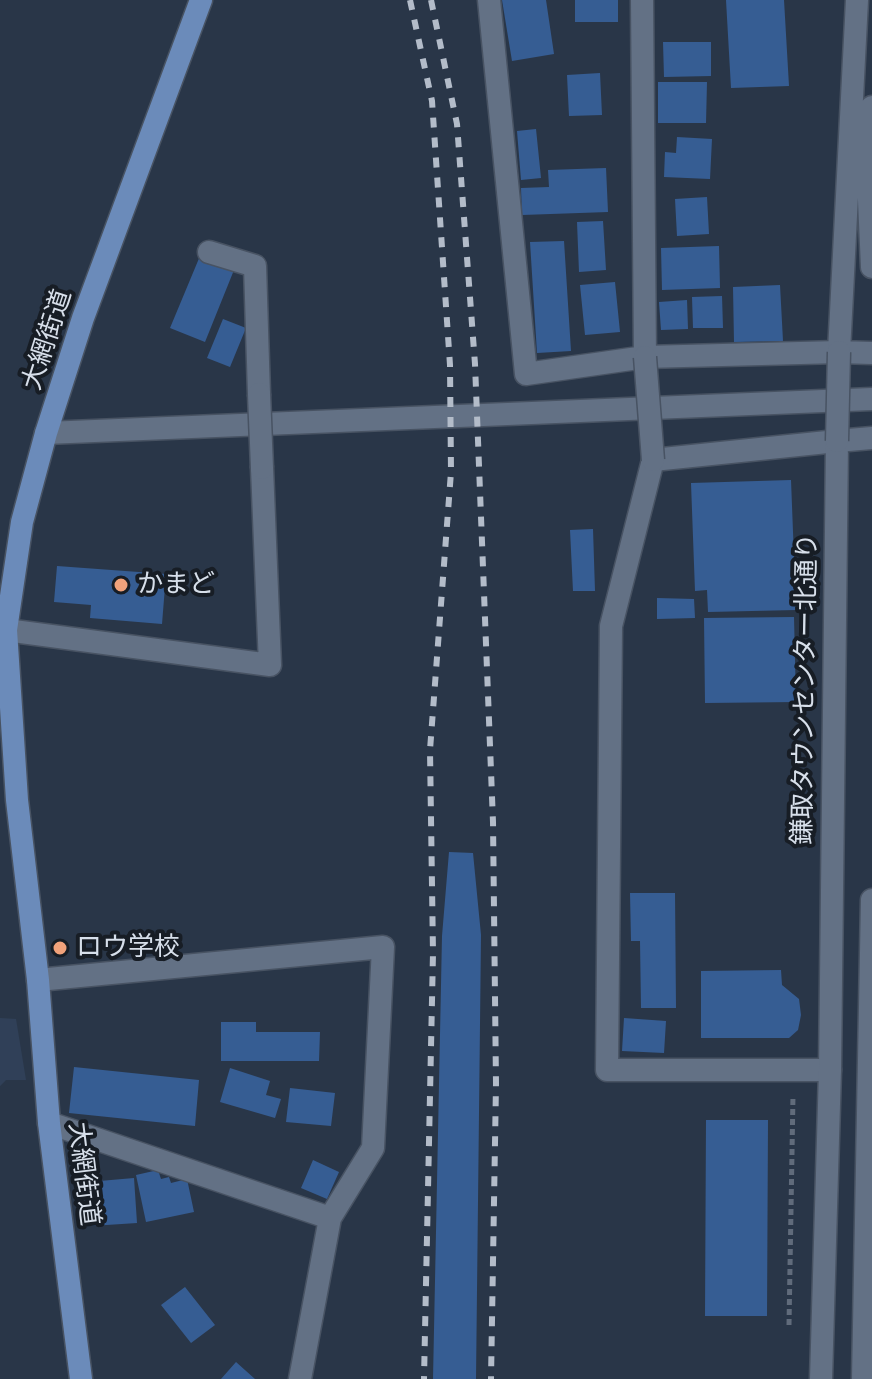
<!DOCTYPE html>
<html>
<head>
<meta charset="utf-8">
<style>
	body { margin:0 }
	canvas { display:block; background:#293648 }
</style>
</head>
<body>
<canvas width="872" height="1379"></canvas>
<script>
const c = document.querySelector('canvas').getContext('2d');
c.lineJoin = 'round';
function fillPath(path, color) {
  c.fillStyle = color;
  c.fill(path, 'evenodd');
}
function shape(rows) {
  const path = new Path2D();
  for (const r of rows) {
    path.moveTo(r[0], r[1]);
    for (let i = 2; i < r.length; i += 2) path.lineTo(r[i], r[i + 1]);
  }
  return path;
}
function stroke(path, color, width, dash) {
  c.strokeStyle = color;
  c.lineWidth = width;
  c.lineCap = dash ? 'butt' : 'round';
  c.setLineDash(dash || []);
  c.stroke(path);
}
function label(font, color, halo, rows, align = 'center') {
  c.font = font + ' "Archivo Narrow","Noto Sans JP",sans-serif';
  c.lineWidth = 8;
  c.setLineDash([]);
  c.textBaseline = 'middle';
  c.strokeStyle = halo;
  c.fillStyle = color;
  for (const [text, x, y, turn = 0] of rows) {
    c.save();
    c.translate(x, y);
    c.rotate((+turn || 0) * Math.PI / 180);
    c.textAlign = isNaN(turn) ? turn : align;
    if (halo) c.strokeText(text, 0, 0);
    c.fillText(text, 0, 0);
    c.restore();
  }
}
fillPath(shape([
	[0,1018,16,1019,26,1080,6,1080,0,1086]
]), '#304058');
fillPath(shape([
	[502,0,546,0,554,54,512,61],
	[575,0,618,0,618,22,575,22],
	[726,0,784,0,789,86,731,88],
	[663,42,711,42,711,76,664,77],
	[600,73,602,115,569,116,567,75],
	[658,82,707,82,706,123,658,123],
	[536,129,541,178,521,180,517,131],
	[677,137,712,139,710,179,664,177,665,152,676,153],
	[606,168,608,212,522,215,521,188,549,187,548,170],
	[707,197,709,234,677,236,675,199],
	[603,221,606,270,579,272,577,222],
	[564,241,571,351,537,353,530,242],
	[719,246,720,288,662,290,661,248],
	[200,256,234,270,205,342,170,328],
	[615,282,620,332,585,335,580,285],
	[780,285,783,341,734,342,733,287],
	[722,296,723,328,693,328,692,297],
	[687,300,688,329,661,330,659,302],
	[223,319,246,328,230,367,207,358],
	[791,480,796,610,708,612,707,590,695,591,691,483],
	[593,529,595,591,573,591,570,530],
	[57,566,166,574,162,624,90,618,91,605,54,602],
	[657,598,694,599,695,618,657,619],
	[794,617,796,702,705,703,704,618],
	[449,852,473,853,481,935,476,1379,433,1379,442,936],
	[630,893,675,893,676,1008,641,1008,640,941,631,941],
	[781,970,782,985,799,999,801,1015,798,1030,789,1038,701,1038,701,971],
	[624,1018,666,1021,664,1053,622,1051],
	[221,1022,256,1022,256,1032,320,1032,319,1061,221,1061],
	[74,1067,199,1080,195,1126,69,1113],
	[230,1068,270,1081,266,1095,281,1099,275,1118,220,1102],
	[290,1088,335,1093,331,1126,286,1122],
	[706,1120,768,1120,767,1316,705,1316],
	[313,1160,339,1172,327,1199,301,1188],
	[158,1170,161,1179,169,1177,171,1183,187,1179,194,1212,146,1222,136,1175],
	[134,1178,137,1223,91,1226,88,1182],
	[185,1287,215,1325,191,1343,161,1305],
	[236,1362,255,1379,221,1379]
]), '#365d93');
const minor = shape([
	[489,0,526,374,645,357,839,352],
	[642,0,645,357],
	[209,252,255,266,259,394],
	[6,630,270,665,262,468],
	[38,980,383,947,373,1148,330,1218,300,1379],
	[830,1070,607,1070,611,626,653,460,837,441],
	[49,1123,330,1218]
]);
const tertiary = shape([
	[857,0,839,352,872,353],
	[872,107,868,178,872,267],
	[46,433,872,399],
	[821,1379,830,1070,837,441,872,438],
	[863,1379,872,900]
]);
const primary = shape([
	[81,1379,49,1123,38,980,17,800,6,630,22,522,46,433,83,318,201,0]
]);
stroke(minor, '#485363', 25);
stroke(tertiary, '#485363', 25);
stroke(primary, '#485363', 25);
stroke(shape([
	[789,1325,793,1095]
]), '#606b7b', 5, [6, 4]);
stroke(minor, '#637185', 22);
stroke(tertiary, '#637185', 22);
stroke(primary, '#6b8bba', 22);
stroke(shape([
	[410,0,432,101,450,365,451,472,430,750,433,953,424,1379],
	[431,0,457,124,475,364,493,822,496,1084,491,1379]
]), '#b3bcc9', 6, [10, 10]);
const minorBridge = shape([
	[645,357,653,460],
	[259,394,262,468]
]);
const tertiaryBridge = shape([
	[837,441,839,352]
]);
stroke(minorBridge, '#485363', 25, []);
stroke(tertiaryBridge, '#485363', 25, []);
stroke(minorBridge, '#637185', 22);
stroke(tertiaryBridge, '#637185', 22);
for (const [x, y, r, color] of [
	[121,585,8,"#f1a27b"],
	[60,948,8,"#f1a27b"]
]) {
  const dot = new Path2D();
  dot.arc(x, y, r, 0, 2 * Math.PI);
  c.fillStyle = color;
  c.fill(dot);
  stroke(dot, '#171d25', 3);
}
label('26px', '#d7dfea', '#171d25', [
	["大網街道",48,340,-72],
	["鎌取タウンセンター北通り",806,689,-89],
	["大網街道",83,1174,83]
]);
label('26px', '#d7dfea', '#171d25', [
	["かまど",137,585],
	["ロウ学校",76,948]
], 'left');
</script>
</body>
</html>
